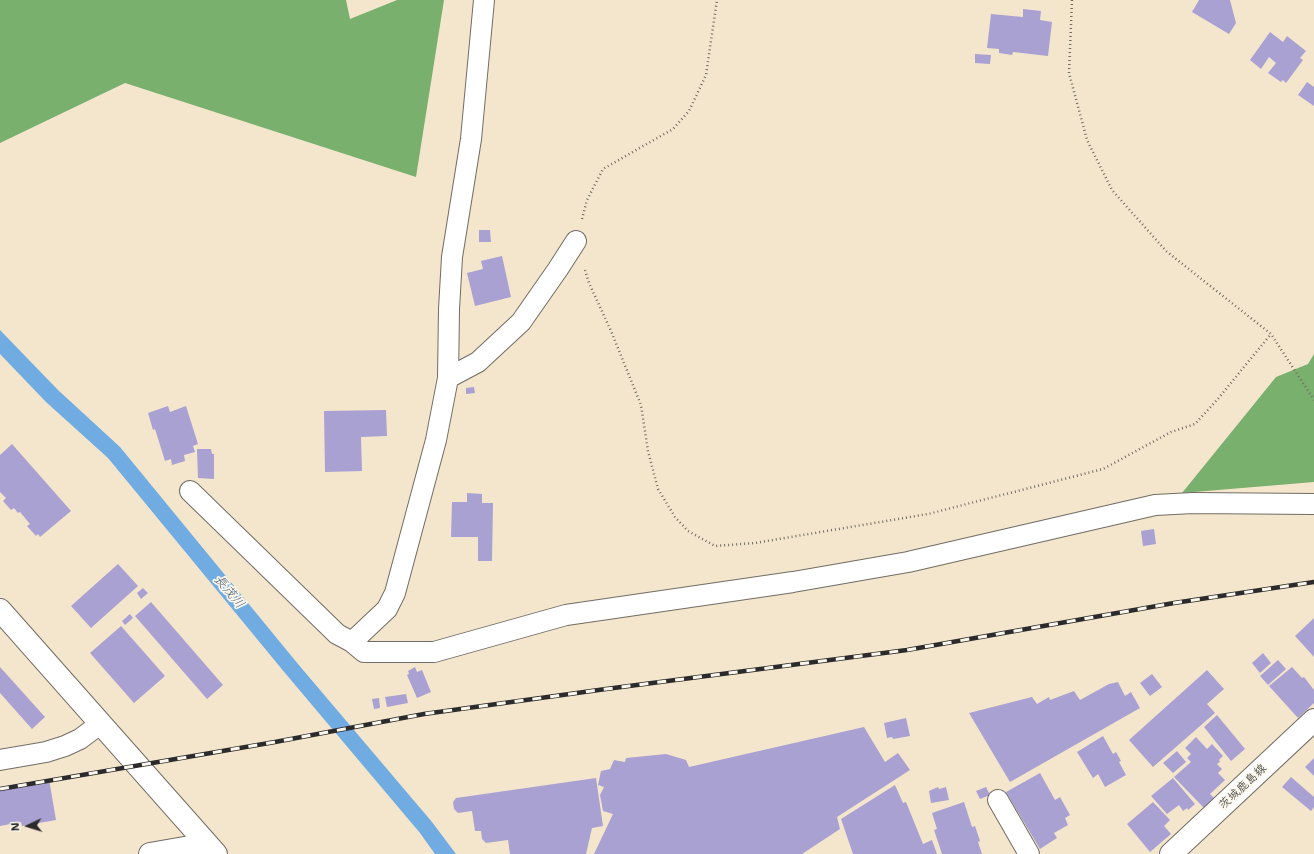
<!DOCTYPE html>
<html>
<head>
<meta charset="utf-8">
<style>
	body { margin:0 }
	#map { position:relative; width:1314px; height:854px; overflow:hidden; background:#f4e6cd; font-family:"Shantell Sans",sans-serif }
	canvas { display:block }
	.north { position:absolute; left:8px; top:806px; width:40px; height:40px; -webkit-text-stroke:3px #fbf7ec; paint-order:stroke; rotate:266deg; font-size:11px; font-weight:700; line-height:16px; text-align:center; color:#2b2b2b }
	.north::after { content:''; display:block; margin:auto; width:14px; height:18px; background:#2b2b2b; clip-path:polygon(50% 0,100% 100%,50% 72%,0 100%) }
</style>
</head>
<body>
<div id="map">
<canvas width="1314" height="854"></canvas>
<div class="north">N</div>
</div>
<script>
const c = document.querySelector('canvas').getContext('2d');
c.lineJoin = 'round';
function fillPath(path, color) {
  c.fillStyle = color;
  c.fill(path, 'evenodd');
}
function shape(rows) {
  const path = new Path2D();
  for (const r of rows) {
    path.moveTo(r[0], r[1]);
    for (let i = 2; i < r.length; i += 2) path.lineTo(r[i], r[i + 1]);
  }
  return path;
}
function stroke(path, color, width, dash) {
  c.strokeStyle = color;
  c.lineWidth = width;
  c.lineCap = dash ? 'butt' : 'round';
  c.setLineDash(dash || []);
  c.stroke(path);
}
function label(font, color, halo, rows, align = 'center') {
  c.font = font + ' "Shantell Sans","Klee One",sans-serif';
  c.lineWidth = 3.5;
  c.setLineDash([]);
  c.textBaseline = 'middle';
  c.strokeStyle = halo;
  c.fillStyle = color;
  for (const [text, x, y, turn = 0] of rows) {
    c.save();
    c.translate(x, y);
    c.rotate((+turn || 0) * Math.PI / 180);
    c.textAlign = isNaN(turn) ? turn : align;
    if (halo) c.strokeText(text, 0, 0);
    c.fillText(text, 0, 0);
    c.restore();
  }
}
fillPath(shape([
	[0,0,346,0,350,19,397,0,444,0,416,177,125,83,0,143],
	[1314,354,1314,482,1182,493,1276,377,1308,364]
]), '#79b06d');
fillPath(shape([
	[0,330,58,390,120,447,298,664,432,822,456,854,435,854,420,833,285,673,108,458,46,402,0,354]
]), '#70ace1');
fillPath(shape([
	[1199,0,1230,0,1236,23,1229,34,1192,12],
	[1023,9,1041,11,1040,20,1052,22,1048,56,1013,52,1012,55,999,53,999,49,987,48,991,14,1023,17],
	[1270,32,1283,42,1287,36,1306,51,1300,58,1303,60,1286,83,1283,80,1281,82,1268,73,1276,63,1269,57,1261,69,1250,60],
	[975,54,991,55,990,64,975,63],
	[1307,82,1314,87,1314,106,1298,95],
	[479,230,490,230,491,242,479,242],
	[502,256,511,297,475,306,467,273,483,269,481,261],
	[474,387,475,393,466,394,466,388],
	[168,406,170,412,186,406,198,444,193,446,195,452,184,455,185,461,172,465,171,459,165,461,155,429,153,430,148,413],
	[386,410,387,436,361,437,362,471,325,472,324,411],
	[12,444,71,511,40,537,38,534,36,536,27,526,30,524,20,512,18,513,14,508,11,510,3,501,6,498,0,492,0,455],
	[197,449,211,449,212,454,214,454,214,479,198,478],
	[467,493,482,494,482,503,493,503,492,561,478,561,478,537,451,537,452,502,467,502],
	[1154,529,1156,544,1143,546,1141,531],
	[118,564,138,586,91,628,71,606],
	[143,588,148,593,141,599,137,593],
	[151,602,223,685,207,699,135,616],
	[130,614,133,618,125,625,122,621],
	[1314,618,1314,657,1295,636],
	[121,626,165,676,134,703,90,653],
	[1263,653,1271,663,1260,673,1252,663],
	[1278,660,1286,669,1268,685,1260,676],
	[0,667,45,717,32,729,0,693],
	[415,667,417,672,422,670,431,692,417,698,407,675,409,674,408,671],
	[1292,667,1302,678,1304,677,1314,690,1314,703,1298,718,1269,686],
	[1207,670,1224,689,1207,704,1215,713,1153,767,1129,740],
	[1152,674,1162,687,1150,696,1140,683],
	[1118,682,1125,696,1131,692,1140,708,1010,782,969,713,1032,697,1037,704,1049,697,1050,700,1074,691,1080,700,1109,684],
	[406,694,408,703,387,707,385,697],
	[379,698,380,708,374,709,372,699],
	[1217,715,1245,749,1231,761,1204,727],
	[906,718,910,736,893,739,892,737,887,738,884,723],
	[864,727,885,762,898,753,910,770,837,817,840,829,802,854,594,854,613,814,603,811,600,795,604,787,598,785,601,771,610,769,614,760,625,762,626,758,666,754,686,760,689,767],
	[1103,736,1113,754,1116,752,1121,761,1119,762,1126,775,1105,787,1098,774,1093,778,1077,752],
	[1196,737,1207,749,1212,744,1223,756,1219,760,1220,762,1217,764,1222,769,1218,773,1225,780,1210,794,1214,798,1204,808,1174,777,1191,762,1187,758,1191,754,1185,748],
	[1177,751,1186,762,1173,773,1163,763],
	[1314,758,1314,776,1305,767],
	[1040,773,1055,800,1060,797,1070,815,1065,818,1068,825,1054,833,1057,838,1040,849,1006,792],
	[1291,777,1314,797,1314,807,1311,811,1282,787],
	[596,778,603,826,592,828,586,854,510,854,508,840,486,843,482,839,481,831,475,831,472,811,458,813,454,809,453,802,456,798],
	[1173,778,1195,804,1188,810,1187,808,1183,811,1179,805,1167,814,1151,796],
	[49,779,56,820,22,826,21,822,0,826,0,787],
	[895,785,903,803,906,802,923,844,932,840,937,854,853,854,841,819],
	[938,787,939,789,946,787,949,800,931,803,929,791],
	[986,787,990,795,980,799,976,791],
	[964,802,972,827,975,826,980,841,978,842,982,854,942,854,934,830,937,829,932,813],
	[1153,802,1170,820,1164,826,1171,834,1150,852,1127,824]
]), '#a9a1d1');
const street = shape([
	[448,378,478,362,521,322,558,269,576,241],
	[190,491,337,634,352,642,387,609,395,593,436,440,448,378,449,309,452,257,471,139,484,0],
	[352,642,364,652,434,652,566,615,793,582,908,562,1155,505,1193,503,1314,504],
	[0,760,46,752,65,746,80,739,100,724],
	[998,800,1029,854]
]);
const secondary = shape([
	[0,610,216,854],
	[150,854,207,844]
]);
const primary = shape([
	[1171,854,1314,720]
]);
stroke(street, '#716c64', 22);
stroke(secondary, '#716c64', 24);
stroke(primary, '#716c64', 24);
stroke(shape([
	[1072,0,1069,73,1087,140,1112,190,1166,251,1271,334,1314,400],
	[582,219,587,200,603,169,673,129,689,111,706,75,717,0],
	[585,270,589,283,611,331,641,405,648,451,658,489,675,517,688,531,715,546,755,543,928,514,1103,469,1171,432,1195,424,1217,400,1271,334]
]), '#716c64', 2.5, [1, 3]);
stroke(street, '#fff', 20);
stroke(secondary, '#fff', 22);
stroke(primary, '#fff', 22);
const rail = shape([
	[0,789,275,742,424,714,606,689,907,650,1174,603,1314,582]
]);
stroke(rail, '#2b2b2b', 4.5);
stroke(rail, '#fbf7ec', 3, [9]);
label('12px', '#2b2b2b', '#fbf7ec', [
	["茨城鹿島線",1243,787,-43]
]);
label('italic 13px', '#43586b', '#fbf7ec', [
	["長茂川",229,592,50]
]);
</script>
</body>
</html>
